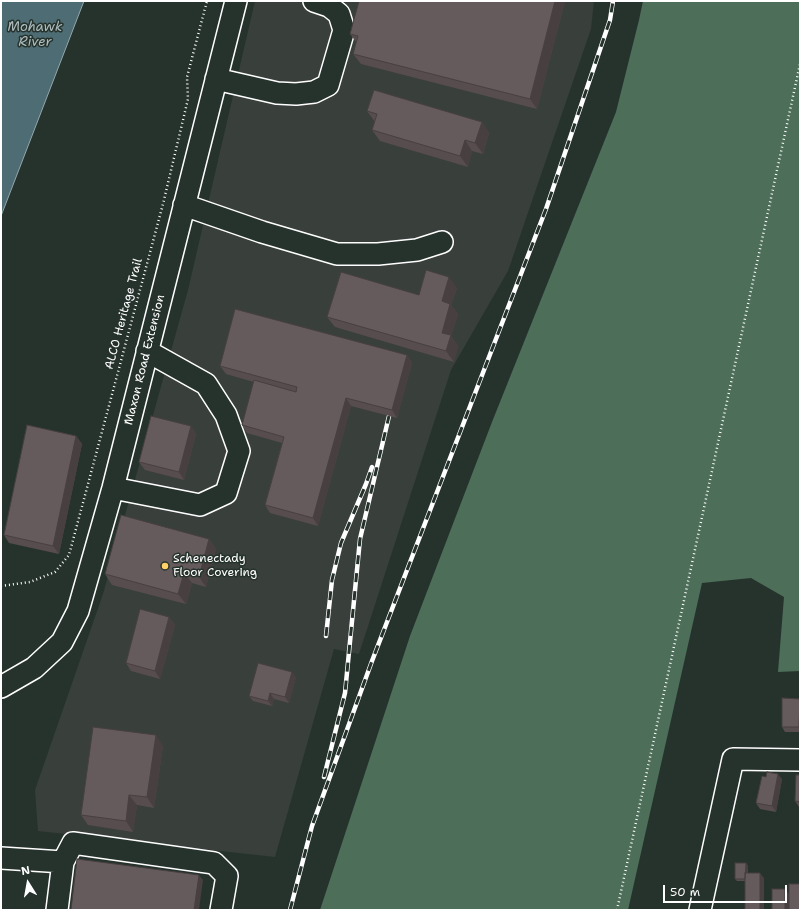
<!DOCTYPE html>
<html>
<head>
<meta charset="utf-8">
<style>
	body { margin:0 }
	#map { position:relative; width:801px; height:911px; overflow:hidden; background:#26332d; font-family:"Shantell Sans",sans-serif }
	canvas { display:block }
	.frame { position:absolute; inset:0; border:2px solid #fff; pointer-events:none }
	.north { position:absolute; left:8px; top:863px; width:40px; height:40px; -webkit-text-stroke:3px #26332d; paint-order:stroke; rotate:349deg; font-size:11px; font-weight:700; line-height:16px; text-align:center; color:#fff }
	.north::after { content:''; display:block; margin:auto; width:14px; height:18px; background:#fff; clip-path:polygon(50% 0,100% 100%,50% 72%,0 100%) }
	.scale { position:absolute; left:663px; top:885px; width:124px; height:18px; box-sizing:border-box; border:2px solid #fff; border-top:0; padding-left:5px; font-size:12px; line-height:14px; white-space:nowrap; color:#fff; -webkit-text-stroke:3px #26332d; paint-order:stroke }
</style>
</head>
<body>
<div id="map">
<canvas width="801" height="911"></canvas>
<div class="frame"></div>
<div class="north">N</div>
<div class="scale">50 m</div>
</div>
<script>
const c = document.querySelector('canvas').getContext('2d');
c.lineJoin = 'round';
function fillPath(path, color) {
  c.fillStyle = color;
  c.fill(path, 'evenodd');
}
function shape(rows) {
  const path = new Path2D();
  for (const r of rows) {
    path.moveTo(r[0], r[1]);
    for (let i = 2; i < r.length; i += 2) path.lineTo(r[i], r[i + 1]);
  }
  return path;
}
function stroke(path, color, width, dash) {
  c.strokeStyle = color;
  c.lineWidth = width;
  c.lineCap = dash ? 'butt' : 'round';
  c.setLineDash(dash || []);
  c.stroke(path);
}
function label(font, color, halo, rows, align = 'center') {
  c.font = font + ' "Shantell Sans",sans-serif';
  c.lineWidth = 3;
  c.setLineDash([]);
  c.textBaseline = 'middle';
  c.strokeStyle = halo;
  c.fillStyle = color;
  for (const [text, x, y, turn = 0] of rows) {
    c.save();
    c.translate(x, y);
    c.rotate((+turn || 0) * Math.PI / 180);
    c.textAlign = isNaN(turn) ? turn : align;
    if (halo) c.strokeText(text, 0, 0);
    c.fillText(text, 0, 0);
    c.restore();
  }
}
fillPath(shape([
	[255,1,594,1,591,29,508,271,451,370,359,654,334,649,275,857,38,831,35,790,103,594,188,290]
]), '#393f3b');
fillPath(shape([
	[643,1,800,1,800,671,778,672,784,597,751,578,702,583,628,910,320,910,410,636,492,422,616,112,639,20]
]), '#4d6e58');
const water = shape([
	[1,1,84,1,1,216,1,1]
]);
fillPath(water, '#4d6c74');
stroke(water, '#94a7ac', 1);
const minor = shape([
	[216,79,277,93,296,94,314,92,328,85,344,30,339,14,329,6,314,1],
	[184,205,262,232,337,254,378,254,417,250,442,242],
	[113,488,200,505,226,493,239,451,226,415,206,384,147,351],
	[1,687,34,668,62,642,78,611,113,488,236,1],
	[1,858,63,862],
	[57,910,63,862,73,843,214,863,227,876,221,910],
	[700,910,733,759,800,760]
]);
stroke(minor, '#fff', 24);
stroke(shape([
	[1,586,30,582,55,572,69,555,163,204,188,99,187,77,207,1],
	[617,910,800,64]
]), '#fff', 2.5, [1, 3]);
stroke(minor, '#26332d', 21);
const rail = shape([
	[326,636,332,580,341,543,366,484,372,467],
	[324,777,345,693,360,539,389,416],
	[290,910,312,826,372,661,546,209,610,20,613,1]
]);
stroke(rail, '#fff', 4.5);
stroke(rail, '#26332d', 3, [9]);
fillPath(shape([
	[565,1,537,109,361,64,353,54,356,42,350,34],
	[367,111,482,122,489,133,483,154,472,151,468,167,380,141,372,130,375,122],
	[457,288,451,305,458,314,451,336,458,346,454,362,335,327,327,317,419,295],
	[407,355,412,363,397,418,351,406,318,526,270,513,265,505,282,443,247,433,242,425,254,382,226,374,220,366],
	[191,426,196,434,184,480,145,470,139,462],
	[76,436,82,444,59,554,9,543,4,535],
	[209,539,216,549,206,587,192,583,186,604,112,585,105,574],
	[169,617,175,625,160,679,131,671,126,663],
	[296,677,289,703,274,699,272,706,253,701,249,696],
	[800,699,800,732,785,732,782,727],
	[163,746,154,808,137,805,133,832,88,825,81,815],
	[800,775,800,807,799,807,795,801],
	[766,777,782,779,776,812,760,809,756,803],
	[746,863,748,866,748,873,764,878,764,910,745,910,745,881,737,881,735,879]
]), '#574d4f');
fillPath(shape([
	[555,1,565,1,537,109,530,99],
	[482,122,489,133,483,154,475,143],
	[465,140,472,151,468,167,460,156],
	[449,277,457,288,451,305,458,314,451,336,458,346,454,362,446,351,442,333,442,301],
	[407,355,412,363,397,418,392,410],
	[346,398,351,406,318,526,313,518],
	[191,426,196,434,184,480,179,472],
	[76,436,82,444,59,554,53,546],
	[209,539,216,549,206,587,199,577],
	[184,573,192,583,186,604,178,594],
	[169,617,175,625,160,679,155,671],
	[292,672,296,677,289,703,285,697],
	[270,693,274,699,272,706,268,701],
	[800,699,800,728,799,727],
	[156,735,163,746,154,808,147,797],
	[778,774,782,779,776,812,772,806],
	[129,795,137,805,133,832,126,821],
	[746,863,748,866,747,881,746,879],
	[760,873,764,878,764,910,760,910],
	[199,875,203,880,199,910,194,910],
	[785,889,789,894,789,910,785,910]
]), '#473f40');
const building = shape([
	[359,1,555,1,530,99,353,54,358,36,350,34,359,1],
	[374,90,482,122,475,143,465,140,460,156,372,130,377,114,367,111,374,90],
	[426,270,449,277,442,301,450,304,442,333,451,335,446,351,327,317,341,272,419,295,426,270],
	[235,309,407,355,392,410,346,398,313,518,265,505,284,437,242,425,254,380,296,392,297,387,220,366,235,309],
	[151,416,191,426,179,472,139,462,151,416],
	[27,425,76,436,53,546,4,535,27,425],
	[121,515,209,539,199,577,184,573,178,594,105,574,121,515],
	[140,609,169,617,155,671,126,663,140,609],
	[258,663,292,672,285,697,270,693,268,701,249,696,258,663],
	[782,698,800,699,799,727,782,727,782,698],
	[93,727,156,735,147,797,129,795,126,821,81,815,93,727],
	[767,772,778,774,772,806,756,803,762,776,766,777,767,772],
	[796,775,800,775,800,802,795,801,796,775],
	[77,859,199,875,194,910,71,910,77,859],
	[735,863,746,863,745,879,735,879,735,863],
	[745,873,760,873,760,910,745,910,745,873],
	[789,884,800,884,800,910,789,910,789,884],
	[772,889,785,889,785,910,772,910,772,889]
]);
fillPath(building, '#655a5c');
stroke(building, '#473f40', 1);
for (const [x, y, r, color] of [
	[165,566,4,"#ffd166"]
]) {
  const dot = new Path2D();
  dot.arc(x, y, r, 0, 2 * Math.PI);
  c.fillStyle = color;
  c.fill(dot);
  stroke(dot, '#26332d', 1.5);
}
label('12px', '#fff', '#26332d', [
	["ALCO Heritage Trail",124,314,-75],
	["Maxon Road Extension",145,360,-76]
]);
label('12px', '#fff', '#26332d', [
	["Schenectady",173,559],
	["Floor Covering",173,573]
], 'left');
label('italic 13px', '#afbdc0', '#26332d', [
	["Mohawk",35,28],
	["River",35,43]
]);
</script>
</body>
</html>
